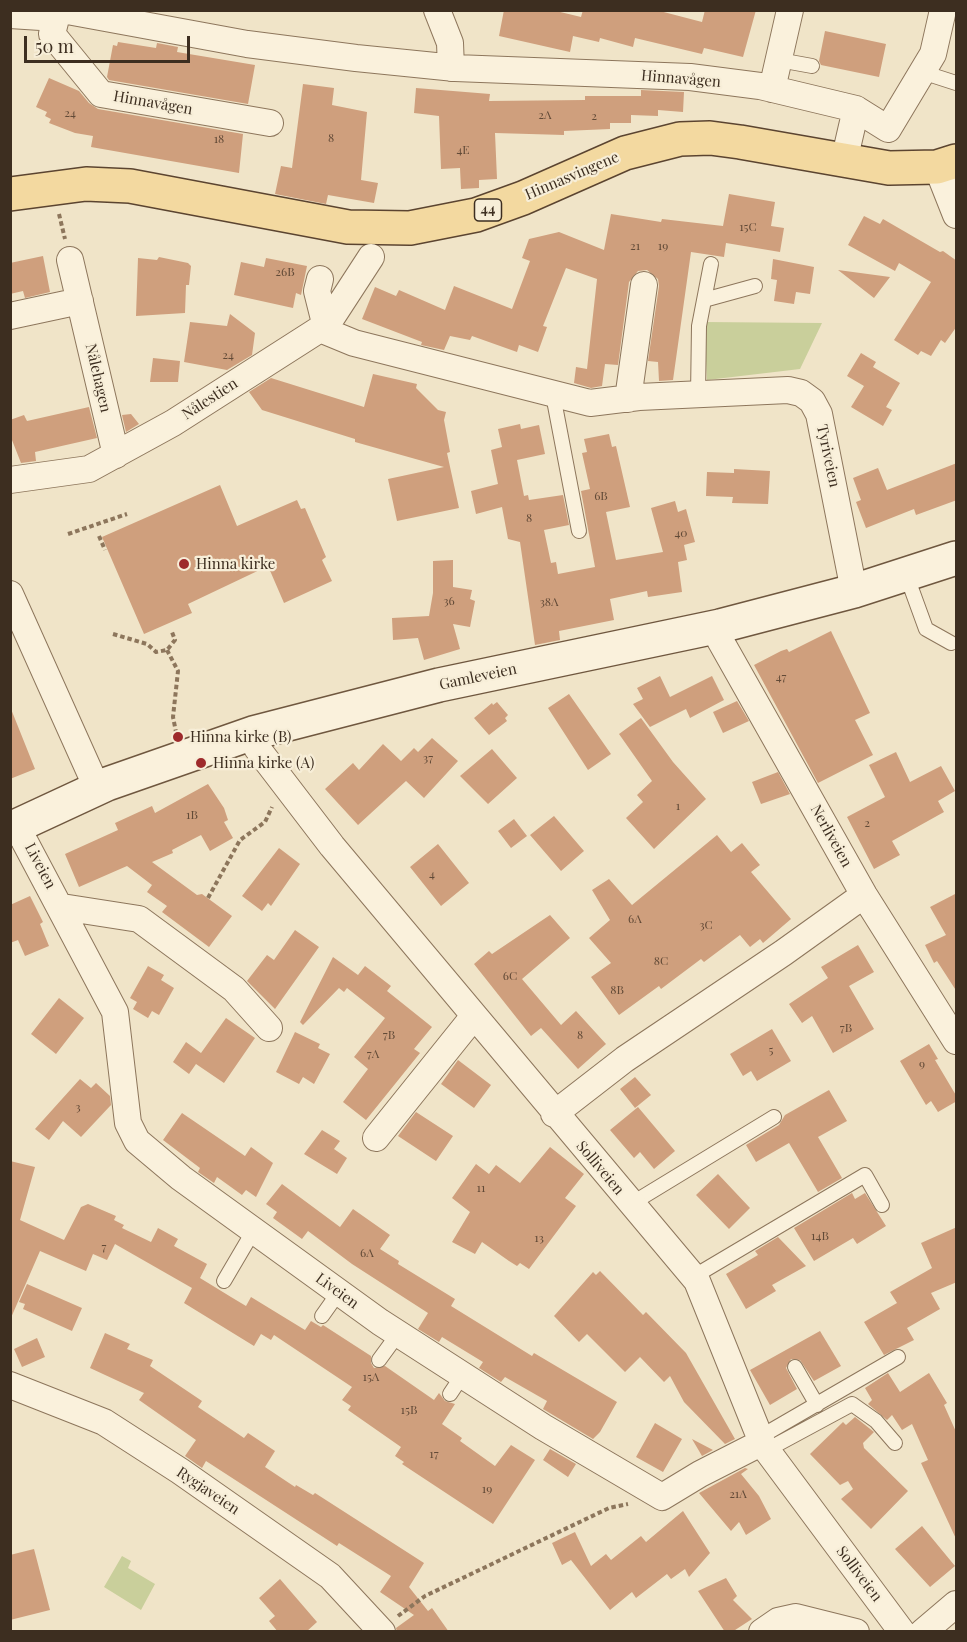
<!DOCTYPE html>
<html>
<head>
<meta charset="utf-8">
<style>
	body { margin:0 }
	#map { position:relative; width:967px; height:1642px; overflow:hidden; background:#f0e4c8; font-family:"Playfair Display",serif }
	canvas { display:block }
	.frame { position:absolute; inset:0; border:12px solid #3d2e20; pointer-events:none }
	.scale { position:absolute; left:24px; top:36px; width:166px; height:27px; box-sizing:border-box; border:3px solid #3d2e20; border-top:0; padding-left:8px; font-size:18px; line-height:21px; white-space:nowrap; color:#3d2e20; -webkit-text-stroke:4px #f7eed8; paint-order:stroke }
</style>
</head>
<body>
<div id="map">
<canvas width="967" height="1642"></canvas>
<div class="frame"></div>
<div class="scale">50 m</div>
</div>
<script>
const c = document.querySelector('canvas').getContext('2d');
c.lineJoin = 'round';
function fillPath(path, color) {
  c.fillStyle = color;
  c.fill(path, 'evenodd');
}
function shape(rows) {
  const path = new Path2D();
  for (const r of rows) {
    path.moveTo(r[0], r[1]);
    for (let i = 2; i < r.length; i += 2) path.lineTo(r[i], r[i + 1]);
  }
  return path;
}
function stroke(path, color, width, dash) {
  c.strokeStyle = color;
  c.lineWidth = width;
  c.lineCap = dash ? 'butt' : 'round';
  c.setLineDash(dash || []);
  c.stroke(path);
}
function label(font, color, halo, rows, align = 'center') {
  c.font = font + ' "Playfair Display",serif';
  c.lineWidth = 4.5;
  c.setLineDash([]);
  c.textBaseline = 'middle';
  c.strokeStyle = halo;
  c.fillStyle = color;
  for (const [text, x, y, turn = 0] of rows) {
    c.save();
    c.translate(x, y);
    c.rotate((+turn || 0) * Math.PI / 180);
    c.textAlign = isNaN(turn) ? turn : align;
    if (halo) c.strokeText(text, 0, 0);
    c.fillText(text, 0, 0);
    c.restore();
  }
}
fillPath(shape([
	[704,322,822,323,800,369,707,380],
	[122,1556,131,1561,128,1568,155,1584,141,1610,104,1587]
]), '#c9cf9b');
fillPath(shape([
	[504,10,552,10,581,17,583,10,656,10,702,22,705,10,756,10,743,57,704,48,702,54,635,38,633,47,600,38,599,42,573,36,570,52,499,36],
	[825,31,886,44,879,77,821,65,819,61],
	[118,42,156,48,157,43,178,47,177,52,255,65,248,104,109,80,107,77,113,45,117,46],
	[49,78,79,91,89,103,98,109,243,134,239,173,91,147,93,136,75,133,49,123,51,119,45,116,47,112,36,107],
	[303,84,334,88,332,105,367,112,361,180,378,183,374,203,328,195,326,204,275,194,281,166,292,168],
	[416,88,490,94,489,101,585,100,585,96,641,96,641,90,684,92,683,112,658,110,658,116,631,115,631,123,610,123,610,129,564,131,564,135,495,133,497,179,479,180,479,188,461,189,460,168,441,169,439,116,414,113],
	[729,194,775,202,771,226,784,228,780,252,726,243,724,257,691,252,673,380,659,381,658,362,648,361,659,286,658,279,647,270,638,271,629,282,618,365,605,364,602,386,591,388,574,383,576,367,587,369,597,279,566,268,543,326,547,327,538,352,519,345,517,352,472,336,470,340,450,336,444,350,421,345,422,342,362,319,375,287,396,296,399,290,445,310,454,286,512,309,530,261,522,258,529,239,559,232,604,250,611,214,661,222,662,219,723,226],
	[864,216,880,224,883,219,940,252,943,251,957,261,957,326,945,343,941,340,931,356,921,351,918,355,894,340,931,282,899,263,895,271,848,245],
	[43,256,50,292,25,298,23,291,10,294,10,263],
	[159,257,188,263,191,266,189,285,186,285,185,313,136,316,138,258,157,260],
	[266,258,307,266,301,295,296,293,293,308,234,295,241,262,264,267],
	[773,259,814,267,810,294,796,292,794,304,774,301,777,280,771,279],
	[838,270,890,277,874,298],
	[230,314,255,333,252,355,227,370,184,362,190,322,227,326],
	[861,353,876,362,873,367,900,383,886,407,892,410,883,426,851,407,864,386,847,376],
	[153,358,180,361,178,382,150,382],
	[373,374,417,384,416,388,438,410,446,412,444,420,450,452,447,453,459,508,397,521,388,479,444,467,355,442,355,439,262,410,249,392,271,378,364,407],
	[89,407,97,438,35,452,36,461,21,463,10,435,10,420,24,415,27,421],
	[131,414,139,424,126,432,122,415],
	[520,424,521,429,539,425,545,454,517,460,524,496,528,495,529,500,563,495,569,525,544,530,551,563,556,562,558,574,595,567,581,491,590,489,582,453,587,452,584,439,609,434,612,447,616,446,630,507,606,512,616,560,663,552,651,508,675,501,678,512,686,509,695,542,684,545,687,560,678,562,682,592,648,597,647,591,610,599,614,620,559,631,560,640,535,645,520,542,508,539,502,507,476,514,471,491,498,484,491,450,502,447,498,429],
	[957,463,957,500,916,515,914,509,866,528,856,502,861,500,853,478,878,468,887,490],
	[734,469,770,471,768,504,732,503,733,497,706,496,707,472,734,473],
	[220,485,237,526,297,500,301,509,305,508,326,557,322,560,332,581,284,603,268,566,188,604,192,613,144,634,102,537],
	[453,560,453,587,472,590,470,599,475,601,470,627,453,624,460,649,424,660,418,638,393,640,392,618,429,616,433,593,433,561],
	[831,631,870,713,855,720,873,755,818,783,754,665,781,651,787,649,789,652],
	[660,676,670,697,712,676,724,700,690,718,686,709,650,727,633,704,643,699,637,688],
	[569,694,611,754,588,770,548,708],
	[737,701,749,721,723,733,713,712],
	[497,702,508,715,505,718,507,721,489,735,474,718,492,703,493,705],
	[11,709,35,769,10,779,10,710],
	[641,718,673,762,706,799,654,849,626,818,643,802,637,795,652,781,619,734],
	[432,738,458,761,424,798,406,781,358,825,325,789,353,763,359,770,383,744,401,761,414,748,418,752],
	[492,749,517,778,488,804,460,776],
	[896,752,910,782,941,766,955,791,938,801,944,812,892,841,900,855,874,869,847,817,885,797,869,765],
	[778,772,790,794,761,804,752,782],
	[208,784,224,808,228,820,224,822,233,838,210,851,201,835,172,850,173,853,152,862,197,895,202,894,232,916,209,947,162,912,167,906,147,892,152,885,127,866,79,887,65,854,118,830,115,823,152,806,155,813],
	[554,816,584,851,561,871,530,835],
	[514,819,527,836,511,848,498,831],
	[717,835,731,852,742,843,760,865,751,872,791,919,763,943,760,939,750,947,740,935,704,962,701,959,661,989,659,986,619,1015,591,977,611,963,589,938,610,920,592,890,609,879,632,905],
	[438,844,469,883,441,906,410,867],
	[279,848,300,864,271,906,268,903,262,911,242,896],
	[957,893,957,992,937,961,934,963,925,945,946,935,930,907],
	[30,896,43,922,40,924,49,946,25,956,18,940,10,943,10,905],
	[550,915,570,938,522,979,561,1025,576,1011,606,1044,578,1069,541,1028,531,1036,474,964,489,951,492,954],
	[295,930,319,947,275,1009,247,981,267,955,274,960],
	[858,945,874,972,849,986,874,1029,833,1053,812,1016,802,1023,789,1004,828,978,821,967],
	[333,957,358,975,365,966,391,986,387,991,432,1027,414,1049,420,1053,366,1120,343,1102,368,1069,354,1057,385,1018,347,988,344,992,339,988,303,1025,300,1022],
	[148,966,164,975,161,980,174,988,159,1015,152,1011,148,1018,133,1009,137,1002,130,998],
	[59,998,84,1018,56,1054,31,1034],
	[226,1018,255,1038,224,1083,196,1064,189,1074,173,1062,186,1042,201,1053],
	[772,1029,791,1061,757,1081,751,1071,743,1076,730,1054],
	[295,1032,320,1044,318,1048,330,1054,314,1084,303,1077,299,1084,276,1072],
	[929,1044,938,1059,935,1060,957,1097,957,1101,938,1112,931,1101,926,1105,900,1061],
	[458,1060,491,1085,474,1108,441,1084],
	[635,1077,651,1095,635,1108,620,1089],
	[80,1079,91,1088,96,1083,110,1096,111,1105,81,1137,63,1121,49,1140,35,1129],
	[829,1090,847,1121,818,1137,842,1178,818,1192,789,1143,756,1162,746,1145,779,1125,785,1115],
	[638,1107,675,1151,654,1169,640,1152,634,1158,610,1130],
	[416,1112,453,1136,436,1161,398,1136],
	[182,1113,245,1156,251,1147,273,1163,256,1197,246,1190,242,1195,217,1177,214,1183,198,1172,200,1168,163,1140],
	[322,1130,340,1141,334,1149,347,1158,337,1174,304,1154],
	[550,1147,584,1174,565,1198,576,1206,529,1269,520,1263,517,1266,509,1261,482,1242,475,1254,452,1242,470,1212,452,1198,476,1164,489,1174,496,1165,520,1183],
	[10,1161,35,1167,20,1220,64,1240,81,1207,88,1204,116,1216,114,1220,124,1225,122,1228,151,1242,158,1228,178,1239,174,1246,207,1264,200,1278,231,1297,246,1306,251,1297,305,1330,311,1321,321,1327,323,1325,371,1356,371,1363,374,1368,385,1366,434,1400,439,1393,445,1401,455,1404,442,1424,462,1438,460,1441,495,1466,511,1445,535,1460,493,1524,402,1464,404,1462,395,1456,401,1447,348,1410,351,1406,342,1400,352,1387,274,1335,271,1340,261,1334,254,1346,184,1303,192,1288,115,1244,107,1260,93,1254,86,1271,40,1251,10,1320],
	[718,1174,750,1208,729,1229,696,1195],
	[282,1184,340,1227,353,1209,390,1235,380,1249,399,1261,398,1264,455,1299,451,1306,532,1356,534,1353,617,1402,600,1432,593,1439,543,1409,547,1401,505,1377,501,1382,479,1368,483,1362,442,1337,439,1342,418,1329,428,1313,352,1264,308,1231,302,1239,273,1218,277,1212,266,1204],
	[852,1193,855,1199,865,1193,886,1226,857,1244,853,1238,814,1261,794,1228],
	[957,1227,957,1282,931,1293,940,1309,907,1328,914,1340,884,1355,864,1322,897,1303,890,1292,932,1268,921,1243],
	[778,1237,806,1266,772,1285,776,1291,746,1309,726,1274,758,1255,755,1251],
	[600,1271,643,1315,646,1312,686,1353,735,1439,725,1444,684,1402,670,1376,664,1382,640,1357,625,1372,587,1334,579,1342,554,1316,593,1272,596,1275],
	[27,1284,82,1308,72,1331,23,1309,25,1304,19,1302],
	[820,1331,841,1366,814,1381,800,1360,791,1359,786,1368,797,1389,770,1405,750,1370],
	[105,1333,130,1344,127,1349,153,1360,150,1366,202,1401,198,1407,244,1438,248,1433,275,1451,265,1467,295,1487,296,1485,313,1495,315,1493,424,1563,409,1587,428,1611,432,1608,449,1632,397,1632,396,1628,414,1615,380,1592,391,1576,339,1543,337,1546,206,1461,202,1468,185,1456,196,1440,139,1400,144,1393,90,1368],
	[37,1338,45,1357,22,1367,14,1349],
	[888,1373,900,1392,929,1373,947,1403,944,1405,957,1434,957,1541,921,1463,928,1460,912,1424,902,1430,892,1415,887,1420,868,1404,872,1400,865,1388],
	[855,1417,874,1432,863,1443,864,1448,908,1491,871,1529,841,1499,853,1489,848,1481,840,1485,810,1454,843,1422,846,1425],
	[655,1423,682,1439,663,1472,636,1457],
	[692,1439,713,1450,702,1456],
	[550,1449,576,1464,568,1477,543,1460],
	[745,1468,748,1469,741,1474,759,1496,771,1519,746,1535,739,1522,731,1531,699,1493],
	[683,1511,710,1553,689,1577,685,1569,671,1579,667,1574,636,1598,632,1592,610,1610,571,1560,562,1565,552,1543,575,1532,591,1566,606,1554,611,1560,641,1536,646,1542],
	[922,1526,955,1566,930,1587,895,1549],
	[34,1549,50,1610,10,1620,10,1555],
	[726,1578,737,1596,733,1600,752,1619,732,1632,725,1632,698,1591],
	[280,1579,317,1622,306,1632,278,1632,269,1621,275,1616,259,1598]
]), '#cf9f7d');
const lane = shape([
	[779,60,812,66],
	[922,72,956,83],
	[704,300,755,286],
	[553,395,579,531],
	[698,395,699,326,711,264],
	[906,574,926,629,951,643],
	[631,1204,774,1117],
	[693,1277,865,1175,882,1205],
	[224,1281,254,1230],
	[322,1316,339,1292],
	[379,1360,398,1334],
	[795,1367,817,1405],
	[450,1394,462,1376],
	[760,1437,898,1357],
	[763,1445,776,1445,852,1404,876,1421,895,1443]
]);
const street = shape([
	[58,10,52,34,101,94,270,123],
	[62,10,247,44,356,58,455,68,690,77,760,86,856,109,844,161],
	[437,10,450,43,451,68],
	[10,15,41,17,57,10],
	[772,89,790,10],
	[856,109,888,129,933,54,943,10],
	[937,167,956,215],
	[70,260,116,455],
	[320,279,317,291,325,323],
	[10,316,80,301],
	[320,329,354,343,590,403,639,397,788,390,801,393,812,401,819,414,854,591],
	[628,399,644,285],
	[10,480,89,469,173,423,320,329,332,317,371,257],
	[10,594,97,788],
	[720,626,720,640,864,895,956,1041],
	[253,733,257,748,332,846,697,1281,763,1445,902,1632],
	[17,827,115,1012,128,1123,137,1141,181,1178,380,1322,543,1427,662,1497,700,1474,753,1447,763,1445],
	[62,907,139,919,234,989,269,1028],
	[554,1114,625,1059,783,953,864,895],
	[376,1138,474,1016],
	[10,1385,104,1422,180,1471,330,1576,382,1632],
	[762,1632,778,1621,796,1617,856,1632],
	[923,1632,956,1604]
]);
const secondary = shape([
	[10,829,107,784,253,733,439,685,720,626,854,591,956,558]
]);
const primary = shape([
	[10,194,86,184,130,186,348,227,410,228,476,215,523,198,625,153,680,139,710,138,740,142,889,168,937,167,956,161]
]);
stroke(lane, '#8d765c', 16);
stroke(street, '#8d765c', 28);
stroke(secondary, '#6f573f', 36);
stroke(primary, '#5b4430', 36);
stroke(shape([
	[59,214,65,239],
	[68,534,127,514],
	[99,536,105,550],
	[113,634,147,644,156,652,167,650,175,640,172,632],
	[167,650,178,671,173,717,176,732],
	[208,898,240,840,265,822,272,807],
	[398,1616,425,1596,609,1508,628,1504]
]), '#8d765c', 4, [4.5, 3]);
stroke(lane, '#faf1dc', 14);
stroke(street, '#faf1dc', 26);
stroke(secondary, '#faf1dc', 33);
stroke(primary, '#f3d9a0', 33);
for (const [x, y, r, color] of [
	[184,564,6,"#9e2a2b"],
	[178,737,6,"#9e2a2b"],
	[201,763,6,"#9e2a2b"]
]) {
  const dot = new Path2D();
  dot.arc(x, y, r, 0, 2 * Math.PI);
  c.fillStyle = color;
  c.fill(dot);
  stroke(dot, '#f7eed8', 2);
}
label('12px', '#624a37', null, [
	["24",70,113],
	["2A",545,115],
	["2",594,116],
	["8",331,138],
	["18",219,139],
	["4E",463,150],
	["15C",748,227],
	["21",635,246],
	["19",663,246],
	["26B",285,272],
	["24",228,355],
	["6B",601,496],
	["8",529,518],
	["40",681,533],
	["36",449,601],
	["38A",549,602],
	["47",781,677],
	["37",428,758],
	["1",678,806],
	["1B",192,815],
	["2",867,823],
	["4",432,874],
	["6A",635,919],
	["3C",706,925],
	["8C",661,961],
	["6C",510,976],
	["8B",617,990],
	["7B",846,1028],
	["7B",389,1035],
	["8",580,1035],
	["5",771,1050],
	["7A",373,1054],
	["9",922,1064],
	["3",78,1107],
	["11",481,1188],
	["14B",820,1236],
	["13",539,1238],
	["7",104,1247],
	["6A",367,1253],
	["15A",371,1377],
	["15B",409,1410],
	["17",434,1454],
	["19",487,1489],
	["21A",738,1494]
]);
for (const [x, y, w] of [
	[488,210,27]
]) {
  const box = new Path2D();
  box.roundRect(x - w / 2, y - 11, w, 22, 4.5);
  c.fillStyle = '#f7eed8';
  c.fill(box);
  stroke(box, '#3d2e20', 1.5);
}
label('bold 14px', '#3d2e20', null, [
	["44",488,210]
]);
label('15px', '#3d2e20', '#f7eed8', [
	["Hinnavågen",681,79,5],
	["Hinnavågen",153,103,10],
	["Hinnasvingene",572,176,-23],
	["Nålehagen",98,378,77],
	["Nålestien",210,399,-33],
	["Tyriveien",828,456,78],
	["Gamleveien",478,677,-12],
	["Nerliveien",831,836,61],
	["Liveien",40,866,62],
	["Solliveien",600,1168,50],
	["Liveien",337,1291,36],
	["Rygjaveien",208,1491,34],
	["Solliveien",859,1574,53]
]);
label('15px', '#3d2e20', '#f7eed8', [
	["Hinna kirke",196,564],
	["Hinna kirke (B)",190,737],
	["Hinna kirke (A)",213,763]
], 'left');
</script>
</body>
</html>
